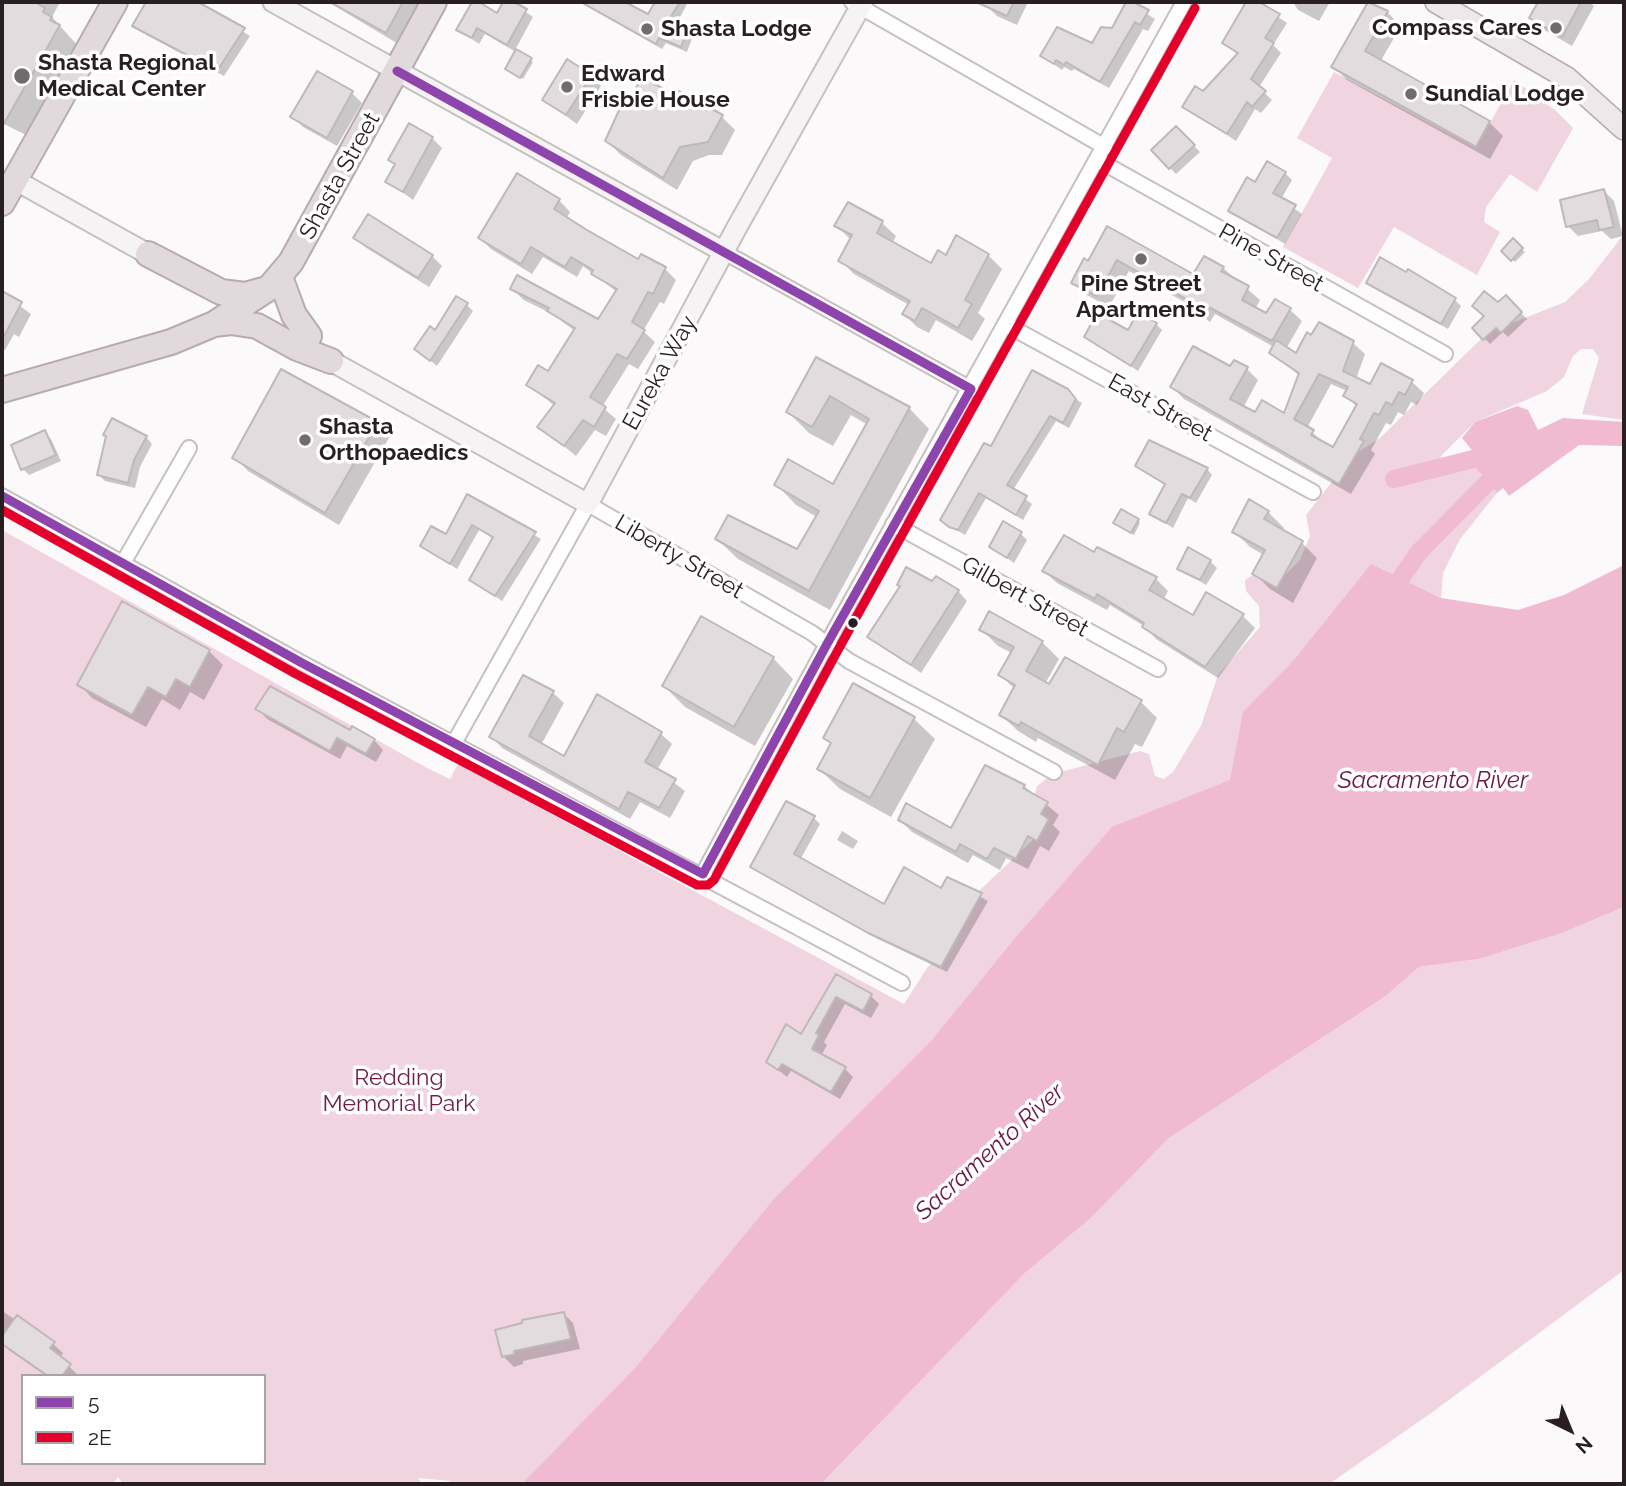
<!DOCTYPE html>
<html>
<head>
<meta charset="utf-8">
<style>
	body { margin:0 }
	#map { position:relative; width:1626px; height:1486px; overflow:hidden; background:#fcf9fa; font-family:Raleway,sans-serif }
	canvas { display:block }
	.frame { position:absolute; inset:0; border:4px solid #281f22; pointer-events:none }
	.legend { position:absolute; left:21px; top:1374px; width:245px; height:91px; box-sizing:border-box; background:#fff; border:2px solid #a9a5a7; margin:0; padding:9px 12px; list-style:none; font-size:21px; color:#281f22 }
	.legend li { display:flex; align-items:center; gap:14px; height:35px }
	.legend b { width:35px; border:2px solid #a9a5a7 }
	.north { position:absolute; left:1535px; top:1395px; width:70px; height:70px; -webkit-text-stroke:5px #fff; paint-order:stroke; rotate:137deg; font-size:19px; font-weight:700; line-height:28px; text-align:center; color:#281f22 }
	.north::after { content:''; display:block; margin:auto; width:24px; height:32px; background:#281f22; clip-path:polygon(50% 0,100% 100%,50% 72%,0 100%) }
</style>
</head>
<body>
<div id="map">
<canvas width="1626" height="1486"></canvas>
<div class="frame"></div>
<ul class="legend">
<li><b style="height:9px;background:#8e44ad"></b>5</li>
<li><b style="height:9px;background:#e4002b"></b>2E</li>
</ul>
<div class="north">N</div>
</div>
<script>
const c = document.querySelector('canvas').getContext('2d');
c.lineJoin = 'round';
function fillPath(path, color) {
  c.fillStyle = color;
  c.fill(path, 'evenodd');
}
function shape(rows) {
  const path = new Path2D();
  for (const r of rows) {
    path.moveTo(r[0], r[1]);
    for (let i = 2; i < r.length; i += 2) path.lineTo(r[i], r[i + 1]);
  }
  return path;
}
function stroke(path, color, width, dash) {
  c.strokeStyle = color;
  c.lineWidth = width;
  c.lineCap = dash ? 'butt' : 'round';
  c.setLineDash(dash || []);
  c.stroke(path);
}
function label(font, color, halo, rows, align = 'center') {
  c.font = font + ' Raleway,sans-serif';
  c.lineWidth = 7;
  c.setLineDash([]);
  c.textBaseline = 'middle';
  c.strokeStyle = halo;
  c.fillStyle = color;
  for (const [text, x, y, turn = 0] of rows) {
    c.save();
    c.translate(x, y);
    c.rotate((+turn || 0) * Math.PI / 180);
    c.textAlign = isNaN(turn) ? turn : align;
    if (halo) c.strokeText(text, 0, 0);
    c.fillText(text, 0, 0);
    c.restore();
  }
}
fillPath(shape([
	[1334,72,1476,148,1514,80,1554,109,1573,128,1537,192,1510,174,1486,207,1484,222,1500,232,1477,275,1394,227,1358,288,1283,247,1332,158,1297,138],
	[1624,234,1624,420,1582,414,1599,358,1593,349,1581,349,1573,356,1564,377,1547,391,1475,422,1441,456,1446,473,1469,460,1497,493,1460,539,1443,573,1441,598,1381,570,1241,777,542,1484,446,1484,451,1481,418,1478,422,1484,123,1484,118,1477,113,1484,2,1484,2,530,427,768,450,779,458,764,904,1004,927,968,957,938,980,890,1035,838,1034,797,1037,786,1053,774,1140,751,1149,754,1155,776,1164,779,1173,772,1201,726,1218,675,1260,627,1259,606,1246,591,1245,580,1255,574,1276,579,1285,575,1300,560,1310,536,1306,515,1352,456,1380,438,1487,333,1565,302,1589,279],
	[23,1376,264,1376,264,1463,23,1463],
	[1624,907,1624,1270,1434,1411,1329,1484,821,1484,1025,1273,1091,1218,1169,1138,1386,996,1419,967,1479,959,1562,933]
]), '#f0d5e0');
fillPath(shape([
	[1517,406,1528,410,1538,430,1563,418,1624,422,1624,446,1579,445,1509,496,1503,488,1497,493,1469,460,1475,454,1462,438,1475,422],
	[1371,564,1441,598,1518,610,1564,595,1624,565,1624,907,1562,933,1479,959,1419,967,1386,996,1169,1138,1091,1218,1025,1273,821,1484,522,1484,636,1367,774,1199,932,1040,1016,937,1112,827,1230,780,1243,712,1294,660]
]), '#f0bbd0');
fillPath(shape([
	[2,2,60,2,52,17,79,47,28,136,2,123],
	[148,2,194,2,250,36,224,76,141,32,135,26],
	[328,2,415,2,420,7,400,45],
	[474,2,497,15,505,2,511,2,533,17,515,50,533,62,523,79,509,71,516,52,485,34,479,44,458,29],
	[579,2,622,2,648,17,657,2,688,2,677,23,694,33,687,52,666,43,662,49],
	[989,2,1028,2,1017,25,997,16,987,6],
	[1128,2,1155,19,1148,31,1143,29,1109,88,1074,69,1072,71,1064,67,1062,70,1042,56,1092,45,1113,29],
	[1247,2,1256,2,1287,23,1273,45,1281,53,1259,87,1272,100,1261,113,1255,109,1236,141,1187,108,1238,55,1224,43],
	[1293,2,1330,2,1319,21,1298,10],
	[1369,2,1387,12,1401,26,1380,62,1489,122,1503,136,1490,159,1347,80,1334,67],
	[1540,2,1589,2,1594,6,1572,46,1541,28,1531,18],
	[591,76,601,86,577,124,544,100],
	[352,93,362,103,337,146,303,127,293,117],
	[674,96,722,117,735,130,722,155,709,155,693,161,677,190,621,155,607,141],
	[1176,128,1200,152,1176,174,1153,150],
	[432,138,442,148,413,200,387,181,396,166,390,160],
	[1285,173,1292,180,1281,199,1302,214,1285,244,1230,210,1256,184],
	[518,175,559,200,570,212,566,219,639,261,642,256,665,269,676,280,664,304,660,302,643,331,655,342,638,369,629,364,602,407,616,419,606,436,595,430,576,456,540,427,555,406,528,385,549,374,575,331,552,314,524,300,512,289,599,322,617,292,583,266,577,277,543,257,532,274,491,249,480,238],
	[1604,191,1614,201,1623,236,1611,239,1602,231,1578,236,1568,226],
	[848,205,882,223,896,236,892,244,932,265,947,257,988,255,1002,269,978,313,985,319,972,341,936,320,929,333,917,327,904,314,909,305,854,274,840,260,850,239,837,226],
	[1108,228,1194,277,1223,268,1260,300,1255,309,1267,316,1276,301,1290,310,1302,321,1286,349,1297,355,1353,343,1365,354,1356,379,1370,387,1412,382,1424,393,1417,405,1411,402,1404,415,1398,412,1391,425,1386,423,1371,450,1375,454,1351,494,1184,399,1172,387,1231,368,1247,369,1258,380,1243,408,1256,415,1285,415,1300,376,1271,353,1274,347,1215,314,1210,322,1188,304,1129,271,1109,307,1085,294,1074,282,1089,263],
	[1331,384,1347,391,1345,395,1357,407,1333,450,1307,428],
	[355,237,432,256,442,266,429,287,365,247],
	[1513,241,1525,252,1515,262,1503,251],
	[1368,283,1454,299,1461,306,1448,329],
	[2,293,31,314,19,337,14,334,5,350,2,348],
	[1506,298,1527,319,1508,337,1503,332,1490,344,1474,328],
	[467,305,473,311,437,366,416,349],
	[1156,324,1162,330,1138,371,1086,336,1128,332],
	[817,359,909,408,929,429,830,610,738,559,717,539,798,552,817,517,796,505,776,484,834,487,868,425,851,415,833,446,809,433,788,412],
	[1033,373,1082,403,1069,428,1056,421,1013,490,1032,504,1023,520,986,498,965,535,949,526],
	[377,423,390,436,339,525,248,471,235,457],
	[45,433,51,439,61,461,29,475,23,469],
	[108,437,146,437,152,444,140,467,135,488,105,481,99,475],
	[1137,466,1207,469,1212,475,1196,503,1188,498,1173,528,1151,514,1166,486],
	[468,496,541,539,502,601,471,580,494,539,479,530,457,569,422,546,446,536],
	[1268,512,1284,528,1282,531,1302,543,1317,558,1293,603,1270,589,1254,573,1264,555,1250,547,1235,532],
	[1138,520,1140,523,1134,535,1115,523],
	[1021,534,1027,540,1014,563,991,547],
	[1098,549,1156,579,1168,591,1163,600,1194,618,1207,594,1243,616,1255,628,1218,678,1156,639,1144,626,1110,605,1107,610,1057,583,1044,571,1095,554],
	[1210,561,1217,568,1206,585,1179,568],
	[958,591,967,601,921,673,870,637],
	[990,613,1042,642,1059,659,1045,684,1141,702,1157,718,1142,747,1135,744,1115,780,1038,738,1036,742,1018,731,1001,715,1015,689,1000,675,1012,653,998,646,981,629],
	[209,651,223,665,204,700,190,692,180,710,162,699,146,727,92,698,79,684],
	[773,658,793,679,755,746,685,707,664,686],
	[553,693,564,703,541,745,564,758,661,734,672,744,657,770,685,791,670,818,640,802,630,819,502,748,492,737],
	[258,709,374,740,383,750,376,762,347,746,340,759,267,719],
	[914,719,935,739,891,817,840,789,819,769,832,745,825,738],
	[1024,786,1059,815,1053,825,1060,832,1049,851,1040,846,1028,869,1006,858,1000,870,973,855,968,863,912,832,900,820,951,830],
	[814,818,820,824,800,860,885,907,942,890,948,879,988,901,947,972,876,938,752,866],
	[842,831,858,841,853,849,837,840],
	[836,977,871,996,879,1004,871,1018,845,1004,824,1042,827,1045,821,1056,845,1069,853,1077,840,1099,791,1071,787,1077,768,1062,801,1036],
	[2,1311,53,1344,63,1353,60,1358,79,1376,46,1376,10,1351,2,1342],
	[563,1313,573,1323,580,1349,523,1361,523,1364,514,1367,504,1357]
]), '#0003');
stroke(shape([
	[1394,479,1493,454],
	[1387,598,1419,552,1505,465]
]), '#f0bbd0', 18);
const building = shape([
	[2,2,35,2,45,8,43,12,52,17,50,20,60,25,2,127,2,2],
	[146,2,198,2,245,28,217,71,132,26,146,2],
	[330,2,403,2,386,33,330,2],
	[472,2,479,2,497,13,503,2,514,2,527,9,507,45,477,28,472,38,456,30,472,2],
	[581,2,625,2,648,14,655,2,680,2,670,18,689,26,681,47,659,38,656,44,581,2],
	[976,2,1014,2,1007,16,976,2],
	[1126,2,1133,2,1149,10,1140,25,1135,22,1100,82,1066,62,1064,65,1056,60,1054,64,1040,56,1057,27,1092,43,1101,27,1112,28,1126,2],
	[1246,2,1259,2,1280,14,1265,38,1274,43,1251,79,1266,91,1252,107,1247,102,1227,134,1182,107,1195,86,1203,91,1238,53,1222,43,1246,2],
	[1368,2,1388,11,1365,51,1490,121,1476,147,1331,67,1368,2],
	[1538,2,1581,2,1562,37,1529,18,1538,2],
	[516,49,532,58,520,78,505,69,516,49],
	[567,59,592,75,566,115,542,100,567,59],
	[317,71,353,91,327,138,290,117,317,71],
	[642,77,673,94,675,89,723,115,708,142,680,147,663,178,605,141,626,95,631,97,642,77],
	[409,123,433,137,403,192,385,182,395,164,388,160,409,123],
	[1176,126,1195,145,1169,169,1151,150,1176,126],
	[1267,161,1286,172,1273,193,1296,205,1277,238,1228,211,1247,177,1255,182,1267,161],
	[517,173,560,199,554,209,587,230,638,259,641,254,666,267,653,294,648,292,632,322,645,330,627,359,617,354,590,397,606,407,594,427,583,420,564,446,537,427,555,403,526,385,538,365,548,371,575,328,547,311,549,308,510,289,517,275,598,319,617,289,591,274,593,270,571,257,565,267,531,247,521,264,478,238,517,173],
	[1604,189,1614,227,1599,230,1597,220,1566,227,1560,200,1604,189],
	[848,202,883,221,877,233,931,263,938,250,946,255,956,235,989,254,965,300,972,304,958,328,922,308,915,321,902,314,910,301,838,261,852,235,834,226,848,202],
	[368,214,433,255,418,278,353,238,368,214],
	[1107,226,1193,274,1204,256,1224,267,1221,271,1249,286,1242,300,1266,313,1275,299,1291,308,1272,341,1203,304,1198,312,1185,305,1188,300,1117,260,1097,296,1071,283,1084,258,1088,261,1107,226],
	[1513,238,1523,248,1511,261,1501,251,1513,238],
	[1380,257,1406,272,1408,269,1456,298,1441,324,1366,283,1380,257],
	[2,291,22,302,2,340,2,291],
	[1484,291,1498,302,1506,295,1522,312,1501,333,1496,328,1483,340,1472,328,1484,316,1472,306,1484,291],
	[456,296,468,303,430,361,414,349,430,326,435,330,456,296],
	[1138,312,1157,323,1131,366,1084,337,1097,313,1128,330,1138,312],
	[1319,322,1354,341,1343,371,1370,384,1381,363,1413,380,1405,395,1399,392,1392,405,1386,402,1379,415,1374,413,1360,439,1364,441,1339,484,1170,387,1193,346,1230,366,1234,360,1248,367,1230,399,1255,412,1262,400,1284,413,1299,373,1269,353,1276,340,1296,353,1307,332,1311,335,1319,322],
	[1319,374,1348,387,1343,396,1357,404,1333,447,1311,435,1314,430,1294,419,1319,374],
	[816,357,910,407,809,591,715,539,728,515,797,549,819,511,774,485,788,459,833,484,869,419,830,396,812,427,786,412,816,357],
	[281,369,378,422,325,513,232,458,281,369],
	[1032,370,1068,389,1076,399,1063,423,1050,416,1007,485,1027,496,1016,515,979,493,958,530,949,527,940,520,984,443,991,446,1032,370],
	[112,418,147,436,134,460,128,483,97,475,106,436,103,435,112,418],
	[45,430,56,455,21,470,11,445,45,430],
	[1149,440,1208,468,1190,498,1182,494,1166,523,1149,514,1165,484,1135,466,1149,440],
	[467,494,536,532,495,596,469,580,493,537,472,525,450,564,420,546,431,526,446,534,467,494],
	[1249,499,1269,511,1264,519,1303,541,1277,588,1252,574,1265,550,1232,532,1249,499],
	[1121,509,1139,519,1131,533,1113,523,1121,509],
	[1003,521,1022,532,1007,558,989,547,1003,521],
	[1064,535,1094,552,1097,547,1157,577,1149,590,1193,615,1206,592,1244,614,1205,667,1142,627,1144,623,1097,594,1095,599,1042,571,1064,535],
	[1188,547,1211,560,1200,580,1177,569,1188,547],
	[906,567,932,581,936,576,959,590,911,665,867,637,900,586,897,585,906,567],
	[122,601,210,650,190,687,176,679,166,697,148,687,132,715,77,685,122,601],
	[989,611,1043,641,1026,671,1049,684,1065,657,1142,700,1124,732,1117,728,1098,765,1021,722,1019,726,999,715,1015,685,998,675,1014,647,979,630,989,611],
	[701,616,774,657,734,727,662,686,701,616],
	[523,675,554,691,529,736,564,756,597,694,662,732,645,762,676,779,659,808,628,792,619,809,489,737,523,675],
	[853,683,915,717,870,798,817,769,831,743,823,738,853,683],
	[270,686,350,730,352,726,375,739,366,754,337,738,330,751,255,709,270,686],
	[985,765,1025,785,1023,788,1048,802,1041,814,1049,819,1037,841,1028,836,1016,859,994,848,987,859,960,844,956,852,898,820,906,803,951,828,985,765],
	[786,801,815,816,794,854,884,904,904,867,941,888,947,877,982,893,941,967,868,933,750,867,786,801],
	[836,974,872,994,863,1011,836,997,816,1033,819,1035,812,1049,846,1067,831,1092,782,1064,778,1070,766,1062,786,1024,801,1034,836,974],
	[564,1312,571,1339,514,1351,515,1354,502,1357,495,1330,522,1323,522,1320,564,1312],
	[17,1315,55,1342,50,1348,71,1364,62,1376,48,1376,2,1344,2,1336,17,1315]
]);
fillPath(building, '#e2dcde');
stroke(building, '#beb8ba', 2);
const street = shape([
	[852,2,1105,147],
	[1098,160,1445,354],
	[724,252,971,389],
	[1007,325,1313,492],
	[2,496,302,663,902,983],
	[893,524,1158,669],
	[123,563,189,448],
	[454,743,588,504,812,633,849,661,1054,772],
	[703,874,827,644,1184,2]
]);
const secondary = shape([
	[273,2,724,252],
	[15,180,148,254],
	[331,361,588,504,736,229,863,2]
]);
const primary = shape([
	[1436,2,1567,78,1624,129]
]);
const highway = shape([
	[2,203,115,2],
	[148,254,221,292,245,295,263,290],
	[280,277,294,315,309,336],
	[214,324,269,288,291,262,434,2],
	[2,390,171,342,214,324,231,322,257,326,297,348,331,361]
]);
stroke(street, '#c7c0c2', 18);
stroke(secondary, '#c7c0c2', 23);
stroke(primary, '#b7abb0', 24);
stroke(highway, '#b7abb0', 28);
stroke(street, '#fffefe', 14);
stroke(secondary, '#f6f3f4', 19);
stroke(primary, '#eee8eb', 21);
stroke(highway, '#e2d9dd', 24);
stroke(shape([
	[2,496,302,663,703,874,827,644,971,389,397,71]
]), '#8e44ad', 9);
stroke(shape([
	[2,510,296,674,697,885,708,885,714,880,838,650,1195,8]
]), '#e4002b', 9);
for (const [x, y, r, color] of [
	[1556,28,7,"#726b6e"],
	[647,29,7,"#726b6e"],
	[22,76,9,"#726b6e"],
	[567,87,7,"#726b6e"],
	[1411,94,7,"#726b6e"],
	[1141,259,7,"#726b6e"],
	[305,440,7,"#726b6e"],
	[853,623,6,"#281f22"]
]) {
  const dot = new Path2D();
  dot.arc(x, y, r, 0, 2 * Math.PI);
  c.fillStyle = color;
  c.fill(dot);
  stroke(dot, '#fff', 2.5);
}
label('bold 23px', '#281f22', '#fff', [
	["Compass Cares",1542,28,"right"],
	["Shasta Lodge",661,29],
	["Shasta Regional",38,63],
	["Medical Center",38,89],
	["Edward",581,74],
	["Frisbie House",581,100],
	["Sundial Lodge",1425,94],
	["Pine Street",1141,284,"center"],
	["Apartments",1141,310,"center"],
	["Shasta",319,427],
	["Orthopaedics",319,453]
], 'left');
label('23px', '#281f22', '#fff', [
	["Shasta Street",340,176,-61],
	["Pine Street",1271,258,29],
	["Eureka Way",660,373,-61],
	["East Street",1160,408,29],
	["Liberty Street",679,557,30],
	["Gilbert Street",1025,597,29]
]);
label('23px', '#721c48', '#fff', [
	["Redding",399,1078],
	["Memorial Park",399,1104]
]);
label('italic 24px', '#6c1643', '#fff', [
	["Sacramento River",1433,781],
	["Sacramento River",990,1152,-42]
]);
</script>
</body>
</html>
